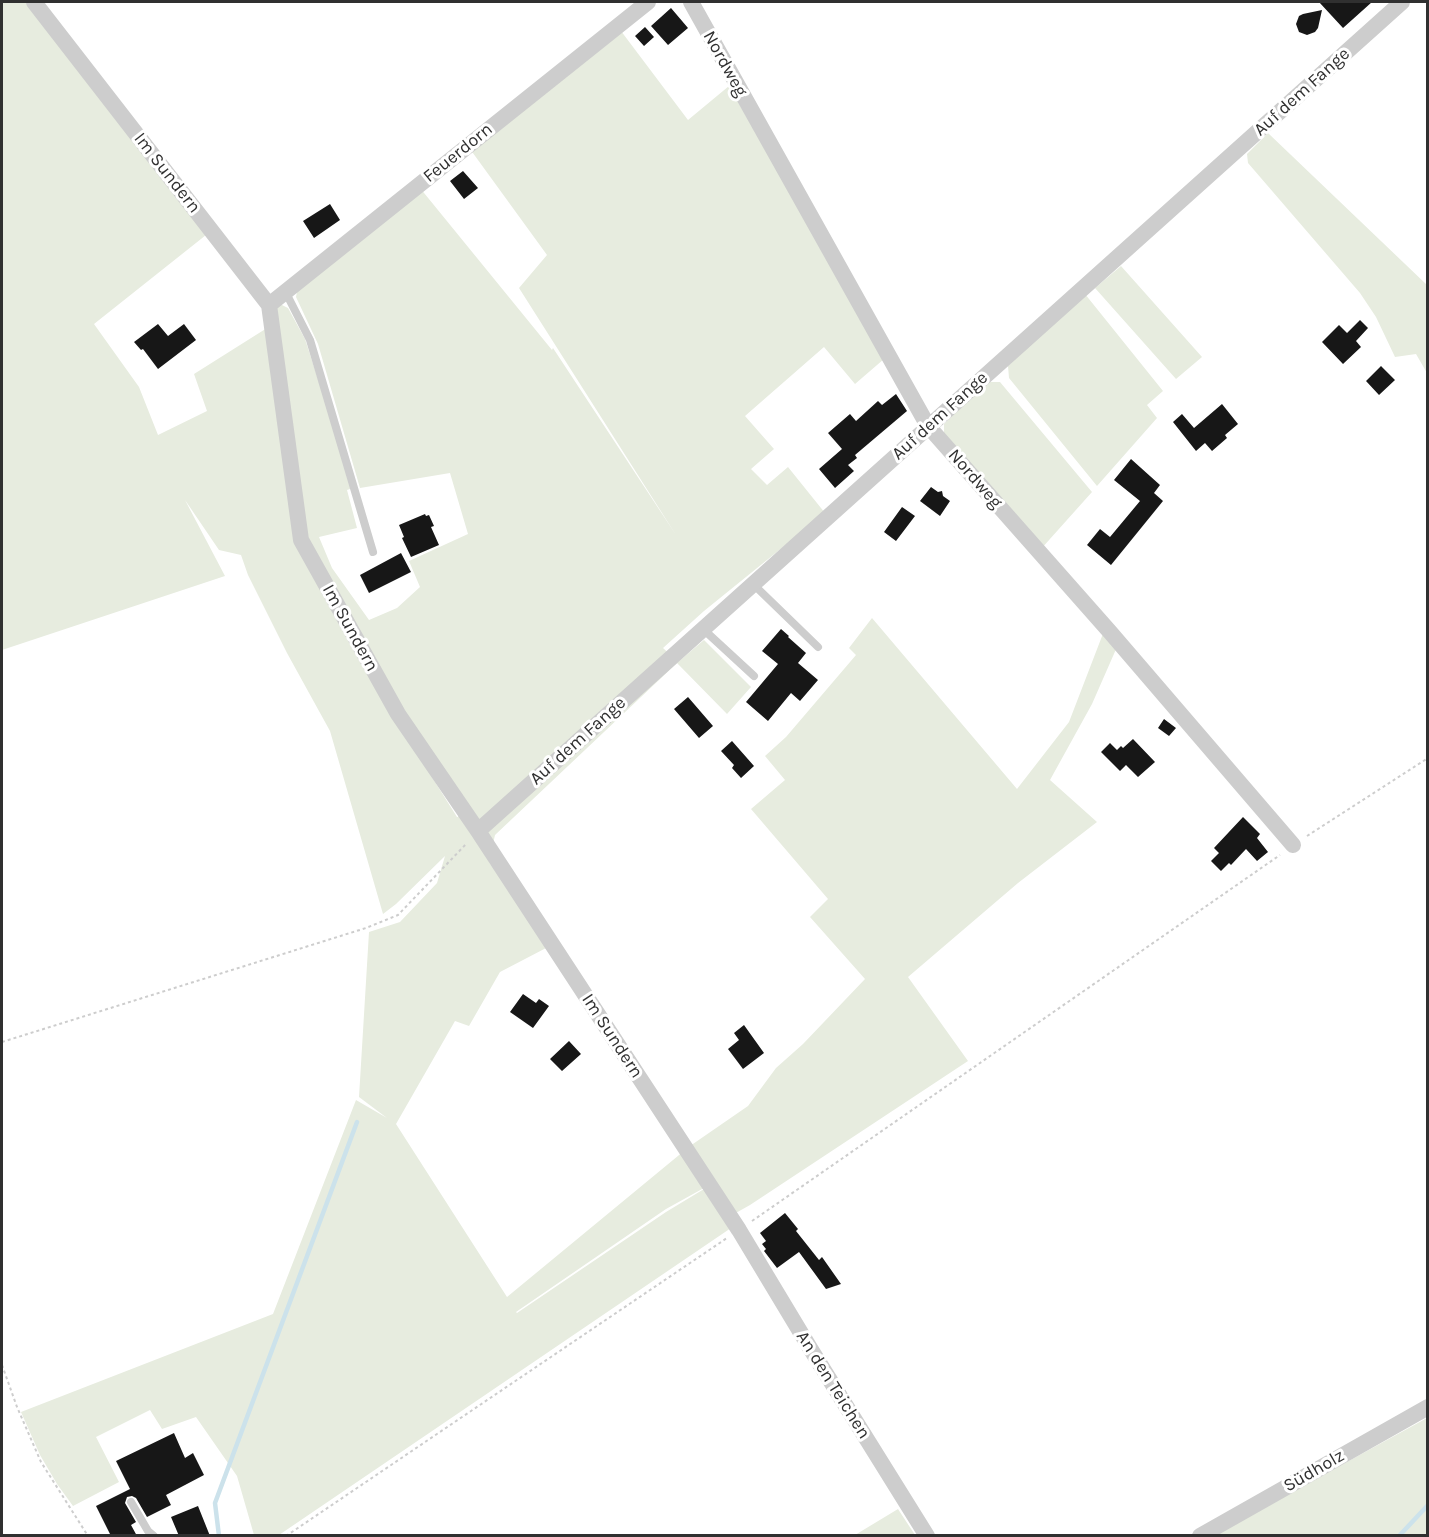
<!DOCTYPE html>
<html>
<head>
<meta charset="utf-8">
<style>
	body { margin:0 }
	#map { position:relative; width:1429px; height:1537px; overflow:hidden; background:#fff; font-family:Karla,sans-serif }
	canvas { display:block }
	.frame { position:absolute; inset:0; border:3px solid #303030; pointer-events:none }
</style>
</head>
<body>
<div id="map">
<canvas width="1429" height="1537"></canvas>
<div class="frame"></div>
</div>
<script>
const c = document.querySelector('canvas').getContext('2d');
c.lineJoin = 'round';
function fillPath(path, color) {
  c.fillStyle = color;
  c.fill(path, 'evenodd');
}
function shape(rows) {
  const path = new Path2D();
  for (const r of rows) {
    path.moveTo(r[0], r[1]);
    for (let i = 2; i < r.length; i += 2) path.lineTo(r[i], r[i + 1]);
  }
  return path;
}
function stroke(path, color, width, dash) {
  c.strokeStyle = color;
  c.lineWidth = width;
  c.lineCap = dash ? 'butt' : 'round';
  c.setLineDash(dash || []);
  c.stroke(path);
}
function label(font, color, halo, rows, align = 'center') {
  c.font = font + ' Karla,sans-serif';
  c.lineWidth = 6;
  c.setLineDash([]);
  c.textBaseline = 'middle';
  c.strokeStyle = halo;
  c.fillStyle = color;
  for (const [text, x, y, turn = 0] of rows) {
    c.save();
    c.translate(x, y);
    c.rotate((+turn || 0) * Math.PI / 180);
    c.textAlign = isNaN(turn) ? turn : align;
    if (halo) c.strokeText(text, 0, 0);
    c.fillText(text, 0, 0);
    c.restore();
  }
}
fillPath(shape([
	[2,2,27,2,206,235,94,324,139,387,158,435,207,411,194,374,267,328,278,303,288,308,305,339,353,488,347,490,357,528,319,537,332,568,369,620,397,608,420,587,409,561,468,534,450,473,360,488,318,344,296,297,298,287,420,188,552,350,553,348,676,535,519,288,547,255,470,149,621,31,688,120,729,86,884,359,855,384,824,347,745,416,774,449,751,469,767,485,788,467,825,513,704,611,663,648,678,662,704,640,751,687,727,714,677,663,495,835,489,862,548,947,500,972,469,1026,455,1021,396,1124,507,1297,690,1146,748,1106,776,1068,803,1044,865,979,810,917,828,899,751,809,785,780,765,756,786,737,856,655,849,648,872,618,1017,789,1069,722,1104,631,1117,647,1092,704,1050,780,1097,822,1018,883,908,977,968,1061,750,1205,734,1214,713,1183,666,1209,516,1312,517,1313,666,1212,704,1189,731,1228,279,1535,254,1535,237,1476,196,1417,162,1429,150,1410,96,1437,119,1482,73,1506,57,1484,40,1455,21,1412,273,1314,356,1100,387,1118,359,1097,369,932,400,922,437,883,445,856,396,904,383,914,330,731,287,653,248,575,241,555,219,550,185,500,225,576,2,650],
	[391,712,460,800,458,817,457,817],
	[1268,133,1427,285,1427,373,1416,354,1395,357,1376,317,1360,293,1248,163,1247,154],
	[1121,266,1202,357,1176,379,1095,288],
	[1085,294,1163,391,1147,405,1157,418,1097,486,1009,378,1008,366],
	[988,382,1000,382,1092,492,1041,549,944,435,944,424],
	[1427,1418,1427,1535,1214,1535],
	[898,1509,915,1535,855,1535]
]), '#e7ecdf');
stroke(shape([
	[219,1536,215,1503,357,1122],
	[1399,1536,1428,1505]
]), '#cce2eb', 4.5);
fillPath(shape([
	[1319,2,1372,2,1343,28],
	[671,8,688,28,668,45,651,26],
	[1322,10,1318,28,1315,32,1307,35,1299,32,1296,24,1299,16,1303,14],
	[645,27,654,37,644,46,635,36],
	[463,171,478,188,464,199,450,181],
	[330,204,340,220,314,238,303,221],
	[1360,320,1368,328,1356,341,1361,347,1343,364,1322,342,1339,325,1347,333],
	[158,324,168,336,184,324,196,340,158,369,143,349,141,350,134,342],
	[1381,366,1395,380,1379,395,1366,381],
	[896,394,907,411,855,455,857,458,848,465,854,471,835,488,819,469,842,449,828,433,850,414,856,421,878,401,882,405],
	[1222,404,1238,424,1225,435,1227,438,1212,451,1205,443,1196,451,1173,422,1182,414,1194,428],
	[1131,459,1160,485,1154,493,1163,501,1111,565,1087,545,1100,529,1110,537,1140,501,1114,480],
	[931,487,938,492,942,491,943,496,950,501,940,516,920,501],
	[902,507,915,516,896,541,884,532],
	[425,514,426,516,429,515,434,526,431,527,439,545,411,557,402,538,404,537,399,525],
	[401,553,411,572,369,593,360,575],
	[781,629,789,636,788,637,806,653,798,663,818,680,800,701,791,693,768,721,746,702,778,664,762,651],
	[688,697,713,726,699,738,674,709],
	[1164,719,1176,728,1169,736,1158,728],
	[1133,739,1155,762,1138,777,1126,765,1120,771,1101,752,1110,743,1117,750,1121,746,1123,748],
	[732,741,754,766,741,778,732,768,734,765,721,751],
	[1243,817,1260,834,1257,838,1268,852,1257,861,1246,849,1231,865,1229,863,1221,871,1211,861,1219,853,1214,848],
	[523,994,536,1003,539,999,549,1006,533,1028,510,1012],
	[744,1025,764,1053,743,1069,728,1049,739,1040,734,1033],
	[569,1041,581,1054,562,1071,550,1059],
	[785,1213,798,1229,796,1231,819,1260,822,1257,841,1284,826,1289,799,1252,777,1268,764,1251,766,1249,762,1244,766,1241,760,1233],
	[174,1433,185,1458,193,1453,204,1475,166,1495,171,1505,147,1517,136,1498,132,1496,127,1497,125,1503,136,1522,131,1525,137,1536,111,1536,96,1506,130,1489,116,1461],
	[198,1506,210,1536,179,1536,171,1517]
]), '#171717');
stroke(shape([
	[1307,836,1428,758],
	[2,1042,366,928,398,915,467,843],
	[752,1221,1280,855],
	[2,1365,17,1407,41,1462,88,1536],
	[286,1536,727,1238]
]), '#cdcdcd', 2, [3, 3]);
stroke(shape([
	[285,291,310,340,373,552],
	[753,584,818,647],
	[703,629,754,676],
	[131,1502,148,1531,154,1536]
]), '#cdcdcd', 8);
stroke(shape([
	[34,2,269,305,301,540,398,714,478,831,739,1230,810,1348,927,1536],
	[691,2,928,426,1110,632,1293,845],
	[269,305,648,2],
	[478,831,1402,2],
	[1200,1536,1428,1407]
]), '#cdcdcd', 16);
label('18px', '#303030', '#fff', [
	["Nordweg",725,64,61],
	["Auf dem Fange",1302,92,-42],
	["Feuerdorn",458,153,-39],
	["Im Sundern",167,173,52],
	["Auf dem Fange",940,416,-42],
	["Nordweg",975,479,49],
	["Im Sundern",350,628,61],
	["Auf dem Fange",578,741,-42],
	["Im Sundern",612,1036,57],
	["An den Teichen",833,1385,58],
	["Südholz",1314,1471,-30]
]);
</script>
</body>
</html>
